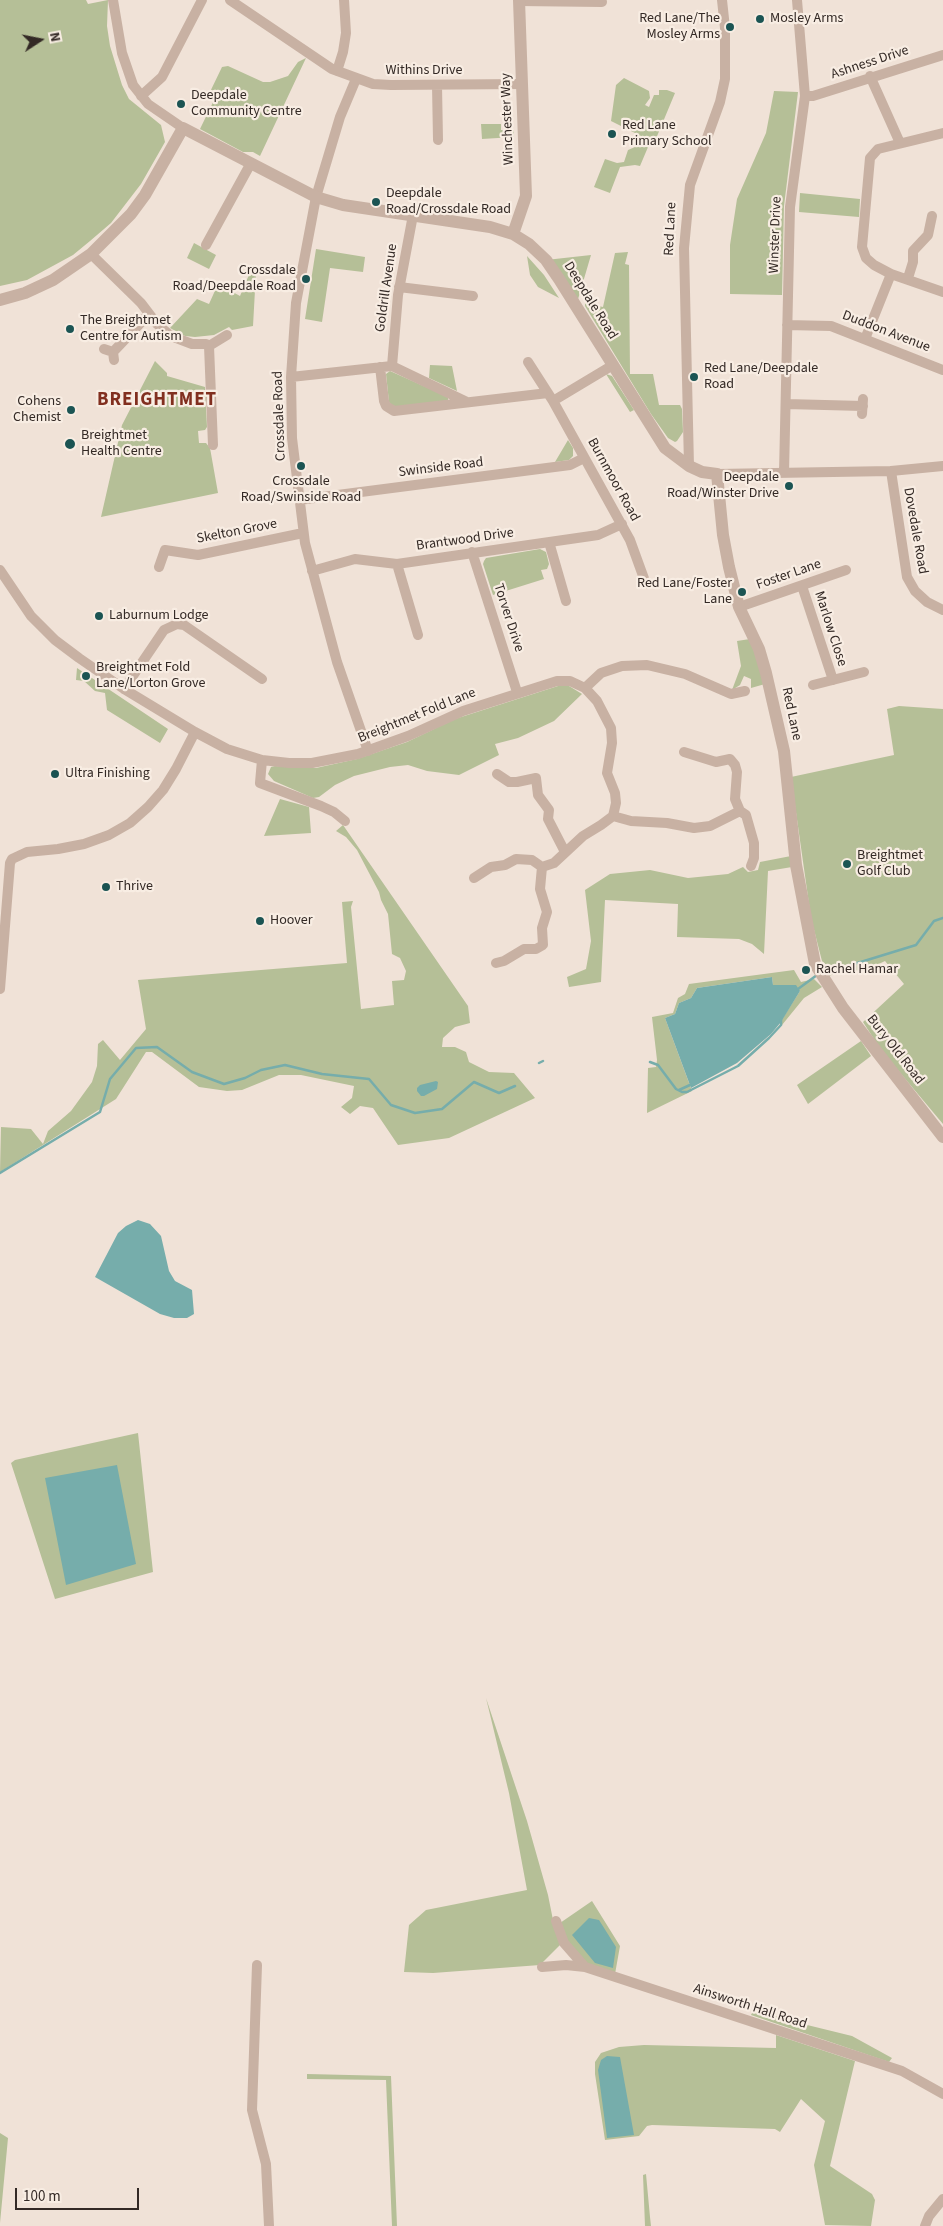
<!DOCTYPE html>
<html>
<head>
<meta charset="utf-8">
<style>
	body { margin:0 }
	#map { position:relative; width:943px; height:2226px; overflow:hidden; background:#f0e2d7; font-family:"Source Sans 3",sans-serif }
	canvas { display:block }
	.north { position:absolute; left:15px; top:15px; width:50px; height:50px; -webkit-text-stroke:4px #f8ede3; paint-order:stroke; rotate:79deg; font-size:14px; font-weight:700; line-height:20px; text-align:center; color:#332925 }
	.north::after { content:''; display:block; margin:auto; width:18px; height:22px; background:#332925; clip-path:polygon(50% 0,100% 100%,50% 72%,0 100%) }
	.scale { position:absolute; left:15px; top:2188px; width:124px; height:22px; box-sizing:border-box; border:2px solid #332925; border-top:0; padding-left:6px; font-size:15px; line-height:18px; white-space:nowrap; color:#332925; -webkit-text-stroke:4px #f8ede3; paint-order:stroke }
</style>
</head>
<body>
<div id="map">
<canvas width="943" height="2226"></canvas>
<div class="north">N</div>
<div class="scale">100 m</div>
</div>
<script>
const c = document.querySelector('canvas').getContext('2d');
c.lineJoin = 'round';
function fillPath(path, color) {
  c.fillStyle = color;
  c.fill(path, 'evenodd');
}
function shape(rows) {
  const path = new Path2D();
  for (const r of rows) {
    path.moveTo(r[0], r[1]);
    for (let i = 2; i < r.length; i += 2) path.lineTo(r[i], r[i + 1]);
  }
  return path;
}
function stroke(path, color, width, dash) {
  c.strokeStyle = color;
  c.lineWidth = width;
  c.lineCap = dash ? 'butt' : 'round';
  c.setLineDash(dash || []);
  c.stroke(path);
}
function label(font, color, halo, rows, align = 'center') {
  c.font = font + ' "Source Sans 3",sans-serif';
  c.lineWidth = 4.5;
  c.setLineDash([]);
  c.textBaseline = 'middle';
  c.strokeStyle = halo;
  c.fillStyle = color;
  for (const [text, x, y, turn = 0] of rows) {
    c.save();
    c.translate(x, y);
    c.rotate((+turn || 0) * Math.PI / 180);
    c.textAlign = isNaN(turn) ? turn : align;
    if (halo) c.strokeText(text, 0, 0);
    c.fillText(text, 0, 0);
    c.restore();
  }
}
fillPath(shape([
	[0,0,86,0,88,4,108,0,107,26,110,46,122,85,129,99,161,125,165,142,141,184,111,223,90,241,73,255,27,280,0,286],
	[306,58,260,156,253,152,243,152,200,129,215,98,209,94,222,67,228,66,263,82,270,82,288,76,298,62],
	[624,78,649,91,650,98,645,105,649,107,654,95,659,95,659,90,667,90,675,93,655,141,651,140,640,166,635,165,620,167,610,193,594,187,605,159,617,163,624,162,628,150,635,147,639,135,611,121,616,85],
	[774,91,798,92,784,206,782,295,730,294,730,245,737,199,766,133],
	[481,124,501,124,501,130,514,130,514,137,482,139],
	[800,193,860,199,859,217,799,212],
	[194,243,216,255,209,269,187,258],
	[316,249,365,257,363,272,330,268,322,322,305,319],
	[628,252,625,264,629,265,630,374,653,374,659,405,680,405,682,409,683,432,677,441,675,442,668,438,651,414,585,306,585,303,603,307,615,253],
	[591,255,576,306,546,260],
	[527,256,544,275,559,298,538,287,530,275],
	[251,270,256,272,253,326,232,330,229,327,214,335,195,337,185,336,170,328,197,299,209,304,218,284,240,296],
	[155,361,167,373,167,376,205,387,207,427,205,430,198,431,199,443,206,443,210,448,218,493,101,517,122,425],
	[430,365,452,366,457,391,429,378],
	[390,371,448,397,448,401,395,408,389,402,386,374],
	[606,374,612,376,634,410,630,412],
	[568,440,573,448,573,456,569,460,555,462],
	[540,549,546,552,549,564,547,569,541,570,544,579,493,595,483,564,484,561,486,558],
	[750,639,765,684,751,688,751,679,744,676,740,685,732,690,741,666,737,641],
	[77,668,168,729,160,743,107,710,105,693,95,691,84,681,76,680],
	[558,686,569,686,582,694,554,721,518,738,495,744,499,755,459,775,427,771,408,765,390,767,354,776,335,785,319,797,313,798,274,781,268,774,271,767,275,766,316,768,357,759,407,742,455,719],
	[899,706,943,709,943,1124,881,1050,863,1022,904,984,885,961,866,970,842,971,829,976,827,972,828,967,822,961,811,918,791,777,894,755,887,709],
	[280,799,309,807,311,833,264,836],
	[343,825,468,1006,470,1023,455,1027,443,1038,442,1047,455,1047,466,1052,469,1062,489,1072,514,1073,535,1098,449,1138,398,1145,373,1108,360,1106,350,1114,341,1107,352,1098,354,1086,301,1075,279,1075,242,1090,227,1091,199,1087,152,1052,146,1052,116,1099,0,1172,1,1127,31,1129,43,1144,48,1131,71,1111,92,1082,97,1066,98,1044,103,1040,120,1060,146,1029,138,980,347,963,342,902,353,901,351,907,361,1009,394,1005,392,981,404,980,406,971,400,958,392,954,388,914,381,900,379,892,357,850,346,837,336,831],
	[791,856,792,867,768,871,764,954,752,944,739,939,677,937,678,904,605,900,601,982,569,987,567,977,586,969,591,941,585,890,610,874,650,870,688,878,728,874,743,867,748,872,758,870,760,862],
	[794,970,801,982,814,979,822,987,804,998,782,1025,781,1021,800,991,773,985,772,977,697,988,691,998,679,1003,675,1014,665,1018,692,1091,647,1113,648,1068,656,1067,657,1060,652,1017,673,1013,678,998,685,994,689,984],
	[861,1041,871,1056,808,1104,797,1085],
	[138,1433,153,1572,55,1599,11,1463,15,1460],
	[486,1698,527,1821,548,1895,555,1930,562,1943,540,1965,433,1973,404,1972,409,1925,426,1910,527,1890,509,1793],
	[592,1901,620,1946,615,1974,586,1963,565,1938,560,1923],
	[754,2009,795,2022,852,2036,892,2058,889,2062,751,2015],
	[776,2035,855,2061,830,2166,872,2194,875,2200,871,2226,825,2225,814,2165,825,2121,801,2099,780,2132,775,2129,652,2125,647,2126,639,2136,605,2140,595,2074,595,2062,601,2053,619,2047,644,2045,776,2048],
	[307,2074,391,2076,397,2226,392,2226,386,2080,307,2079],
	[0,2133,8,2138,0,2223],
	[646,2174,650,2217,651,2226,645,2226,643,2175]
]), '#b5bf97');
fillPath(shape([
	[772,977,773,985,796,985,800,991,781,1022,771,1034,737,1063,691,1088,665,1018,675,1014,679,1003,691,998,697,988],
	[436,1081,438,1082,437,1089,424,1096,421,1096,417,1091,417,1088,420,1085],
	[138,1220,150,1224,161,1236,169,1271,175,1281,192,1290,194,1314,187,1318,174,1318,160,1314,95,1277,118,1233,126,1226],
	[117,1465,136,1564,66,1585,45,1478],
	[589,1918,599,1920,616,1947,613,1968,595,1963,572,1935],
	[607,2056,620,2057,634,2135,607,2138,598,2070,601,2060]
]), '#76adab');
stroke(shape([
	[825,973,916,945,934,921,943,918],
	[798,989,817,975],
	[650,1062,658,1065,676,1089,682,1092,687,1092,738,1066,769,1038,781,1025,781,1019],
	[539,1063,543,1061],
	[679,1090,690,1085],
	[0,1173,100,1112,110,1079,136,1048,157,1047,192,1072,224,1084,245,1078,261,1070,285,1065,322,1074,369,1079,391,1105,415,1113,442,1109,474,1082,499,1093,515,1086]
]), '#76adab', 2.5);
stroke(shape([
	[113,0,122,53,133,85,148,104,183,128],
	[230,0,332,69,373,84,391,85,522,84],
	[519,1,602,2],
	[337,71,343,52,346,33,344,0],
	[870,76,900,143],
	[356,79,340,117,316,197,296,303,291,377,292,438,305,543,337,662,368,751],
	[437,85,438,140],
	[141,96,162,77,202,0],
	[805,96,813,96,943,55],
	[943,133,878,149,870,158,862,247,866,258,874,265,891,274,943,292],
	[206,245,251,163],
	[91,254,141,303,157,324,171,336,192,344,206,344,209,346,227,335],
	[908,278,913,262,913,251,928,235,932,216],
	[399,287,473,296],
	[787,325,831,326,943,370],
	[865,339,891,274],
	[209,346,213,445],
	[104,349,113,352,114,360],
	[113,352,149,314],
	[528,362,553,401,630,540,646,584],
	[392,366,398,295,413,215],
	[380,367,384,401,386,406,394,411,548,393],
	[291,377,392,366,467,402],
	[553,401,613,365],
	[786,404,863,406],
	[862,414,863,399],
	[689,466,684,248,690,185,720,102,725,79,725,28,722,0],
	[891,471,907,577,915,591,927,602,943,610],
	[784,473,790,207,805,96,797,0],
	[717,474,891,471,943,466],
	[299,500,570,465,584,458],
	[549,542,566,601],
	[472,552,517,692],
	[397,564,418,635],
	[159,567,165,550,198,555,303,533],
	[0,570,31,616,55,640,79,658,124,689,195,732,227,749,262,760,289,763,312,763,358,754,408,736,463,711,557,681,570,681,585,688,597,701,611,728,612,743,607,773,615,793,616,803,613,816],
	[312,571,355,559,397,564,598,535,622,524],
	[802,586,833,680],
	[739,607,846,570],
	[813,685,864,672],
	[585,688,601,673,622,666,647,665,685,674,731,694,745,691],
	[124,689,164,630,177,624,184,625,262,679],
	[684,752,716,762,730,759,735,765,737,772,735,799,740,811,746,815,754,843,754,858,751,866],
	[262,760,260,783,321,806,334,812,345,821],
	[497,774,509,782,517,782,536,778,538,795,549,810,548,819,565,852],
	[474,878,491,867,505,865,516,859,532,860,542,867],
	[496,963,504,961,524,949,536,949,543,945,542,928,547,912,540,889,542,867,554,863,583,836,601,825,613,816,631,821,667,823,694,828,710,826,740,811],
	[0,989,10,863,12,859,27,852,58,849,84,844,109,835,130,823,148,807,163,790,176,769,195,732],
	[556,1921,564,1943,585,1967],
	[257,1965,252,2110,266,2164,269,2226],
	[542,1967,566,1965,585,1967,902,2071,943,2094],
	[925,2226,929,2216,943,2199]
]), '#c8b1a3', 10);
stroke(shape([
	[513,234,526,196,519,0],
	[0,300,25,293,53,280,91,254,131,214,145,195,183,128,316,197,343,205,490,227,513,234,529,244,546,260,559,279,665,448,689,466,702,472,717,474,723,535,729,567,739,607,759,649,766,673,784,751,796,865,815,964,843,1008,943,1137]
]), '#c8b1a3', 12);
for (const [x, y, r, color] of [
	[760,19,5,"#1b5453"],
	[730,27,5,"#1b5453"],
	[181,104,5,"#1b5453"],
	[612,134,5,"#1b5453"],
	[376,202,5,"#1b5453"],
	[306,279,5,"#1b5453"],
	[70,329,5,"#1b5453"],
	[694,377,5,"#1b5453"],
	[71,410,5,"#1b5453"],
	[70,444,6,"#1b5453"],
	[301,466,5,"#1b5453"],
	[789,486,5,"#1b5453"],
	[742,592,5,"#1b5453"],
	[99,616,5,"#1b5453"],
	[86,676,5,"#1b5453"],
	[55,774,5,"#1b5453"],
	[847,864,5,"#1b5453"],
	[106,887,5,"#1b5453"],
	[260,921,5,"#1b5453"],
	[806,970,5,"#1b5453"]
]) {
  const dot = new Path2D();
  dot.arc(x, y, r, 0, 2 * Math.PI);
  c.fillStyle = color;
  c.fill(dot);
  stroke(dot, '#f8ede3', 2);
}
label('14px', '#332925', '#f8ede3', [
	["Red Lane/The",720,19,"right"],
	["Mosley Arms",720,35,"right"],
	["Mosley Arms",770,19],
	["Deepdale",191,96],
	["Community Centre",191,112],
	["Red Lane",622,126],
	["Primary School",622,142],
	["Deepdale",386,194],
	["Road/Crossdale Road",386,210],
	["Crossdale",296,271,"right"],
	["Road/Deepdale Road",296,287,"right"],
	["The Breightmet",80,321],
	["Centre for Autism",80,337],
	["Red Lane/Deepdale",704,369],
	["Road",704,385],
	["Cohens",61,402,"right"],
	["Chemist",61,418,"right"],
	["Breightmet",81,436],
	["Health Centre",81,452],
	["Deepdale",779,478,"right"],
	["Road/Winster Drive",779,494,"right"],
	["Crossdale",301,482,"center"],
	["Road/Swinside Road",301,498,"center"],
	["Red Lane/Foster",732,584,"right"],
	["Lane",732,600,"right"],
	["Laburnum Lodge",109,616],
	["Breightmet Fold",96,668],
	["Lane/Lorton Grove",96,684],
	["Ultra Finishing",65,774],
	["Breightmet",857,856],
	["Golf Club",857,872],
	["Thrive",116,887],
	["Hoover",270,921],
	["Rachel Hamar",816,970]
], 'left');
label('14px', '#332925', '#f8ede3', [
	["Ashness Drive",870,63,-18],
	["Withins Drive",424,71],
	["Winchester Way",508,119,-92],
	["Red Lane",671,229,-87],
	["Winster Drive",776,235,-88],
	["Goldrill Avenue",387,288,-82],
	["Deepdale Road",590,301,58],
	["Duddon Avenue",886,332,21],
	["Crossdale Road",280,416,-92],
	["Swinside Road",441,468,-7],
	["Burnmoor Road",613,480,61],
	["Dovedale Road",915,531,80],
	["Skelton Grove",237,532,-11],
	["Brantwood Drive",465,540,-8],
	["Foster Lane",789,575,-19],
	["Torver Drive",508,618,72],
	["Marlow Close",830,629,72],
	["Red Lane",791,714,78],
	["Breightmet Fold Lane",417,716,-22],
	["Bury Old Road",895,1050,52],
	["Ainsworth Hall Road",750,2007,18]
]);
c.letterSpacing = '1px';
label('bold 19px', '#812f1f', '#f8ede3', [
	["BREIGHTMET",157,401]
]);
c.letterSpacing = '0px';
</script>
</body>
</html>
